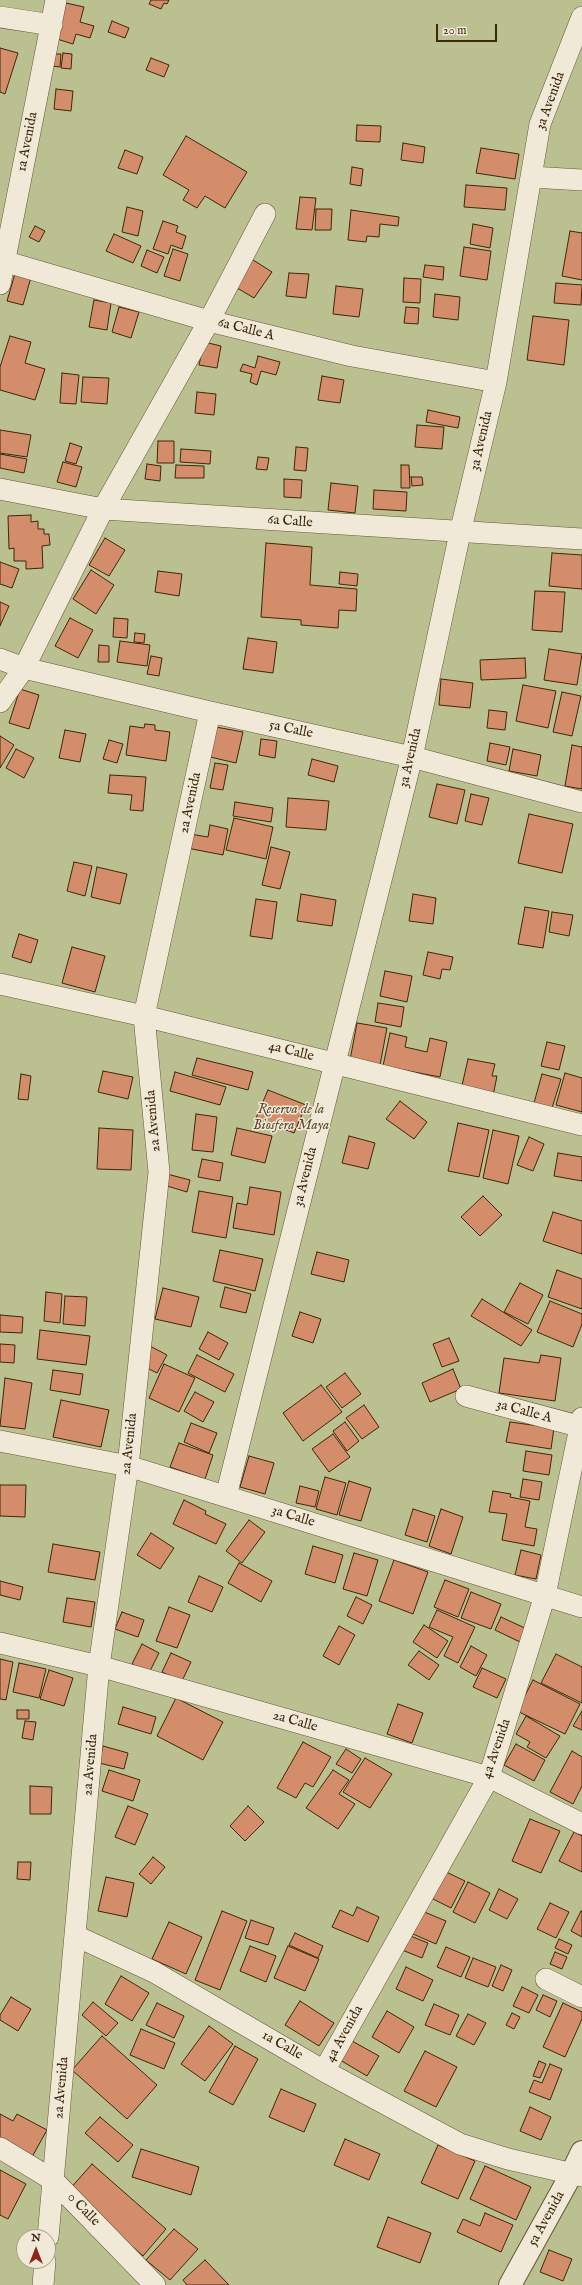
<!DOCTYPE html>
<html>
<head>
<meta charset="utf-8">
<style>
	body { margin:0 }
	#map { position:relative; width:582px; height:2285px; overflow:hidden; background:#e9ddc3; font-family:"IM FELL English",serif }
	canvas { display:block }
	.north { position:absolute; left:16px; top:2229px; width:40px; height:40px; box-sizing:border-box; background:#f1e9d8; border:1px solid #a99b86; border-radius:50%; rotate:0deg; font-size:11px; font-weight:700; line-height:16px; text-align:center; color:#3e270a }
	.north::after { content:''; display:block; margin:auto; width:14px; height:18px; background:#8f2418; clip-path:polygon(50% 0,100% 100%,50% 72%,0 100%) }
	.scale { position:absolute; left:436px; top:24px; width:61px; height:18px; box-sizing:border-box; border:2px solid #3e270a; border-top:0; padding-left:5px; font-size:12px; line-height:14px; white-space:nowrap; color:#3e270a; -webkit-text-stroke:3px #f1e9d8; paint-order:stroke }
</style>
</head>
<body>
<div id="map">
<canvas width="582" height="2285"></canvas>
<div class="north">N</div>
<div class="scale">20 m</div>
</div>
<script>
const c = document.querySelector('canvas').getContext('2d');
c.lineJoin = 'round';
function fillPath(path, color) {
  c.fillStyle = color;
  c.fill(path, 'evenodd');
}
function shape(rows) {
  const path = new Path2D();
  for (const r of rows) {
    path.moveTo(r[0], r[1]);
    for (let i = 2; i < r.length; i += 2) path.lineTo(r[i], r[i + 1]);
  }
  return path;
}
function stroke(path, color, width, dash) {
  c.strokeStyle = color;
  c.lineWidth = width;
  c.lineCap = dash ? 'butt' : 'round';
  c.setLineDash(dash || []);
  c.stroke(path);
}
function label(font, color, halo, rows, align = 'center') {
  c.font = font + ' "IM FELL English",serif';
  c.lineWidth = 3;
  c.setLineDash([]);
  c.textBaseline = 'middle';
  c.strokeStyle = halo;
  c.fillStyle = color;
  for (const [text, x, y, turn = 0] of rows) {
    c.save();
    c.translate(x, y);
    c.rotate((+turn || 0) * Math.PI / 180);
    c.textAlign = isNaN(turn) ? turn : align;
    if (halo) c.strokeText(text, 0, 0);
    c.fillText(text, 0, 0);
    c.restore();
  }
}
fillPath(shape([
	[0,0,582,0,582,2285,0,2285],
	[24,2237,48,2237,48,2261,24,2261]
]), '#bbc090');
const building = shape([
	[151,0,169,0,167,4,164,3,161,9,149,4,151,0],
	[66,3,84,7,80,22,94,26,90,38,76,34,73,44,57,39,66,3],
	[112,21,129,28,125,38,108,32,112,21],
	[0,48,18,53,5,94,0,92,0,48],
	[63,53,72,54,71,69,61,68,63,53],
	[53,54,61,54,60,67,52,66,53,54],
	[151,58,169,65,164,77,146,70,151,58],
	[56,89,73,91,71,111,54,109,56,89],
	[357,125,381,126,380,142,356,141,357,125],
	[186,136,247,172,225,208,205,196,197,208,183,200,189,190,163,175,186,136],
	[403,143,425,147,423,163,401,160,403,143],
	[481,148,519,154,515,179,476,173,481,148],
	[125,150,143,157,137,174,118,168,125,150],
	[352,167,363,169,361,186,350,184,352,167],
	[466,185,507,188,505,210,464,207,466,185],
	[300,197,316,198,312,230,296,229,300,197],
	[127,207,143,211,138,236,122,232,127,207],
	[316,209,332,209,331,230,315,230,316,209],
	[351,210,399,217,398,226,380,224,379,237,367,236,366,242,348,240,351,210],
	[163,221,178,226,176,232,186,236,182,249,171,245,168,254,153,249,163,221],
	[473,224,493,228,490,248,470,244,473,224],
	[35,226,45,231,39,242,29,237,35,226],
	[570,231,582,233,582,280,562,276,570,231],
	[114,234,141,246,133,263,106,251,114,234],
	[464,247,491,251,487,280,460,276,464,247],
	[173,249,188,254,180,281,164,276,173,249],
	[147,250,164,257,157,273,141,266,147,250],
	[250,258,272,272,254,298,232,285,250,258],
	[425,265,444,267,443,280,423,277,425,265],
	[16,270,32,274,23,305,7,301,16,270],
	[289,273,309,274,306,298,286,296,289,273],
	[404,278,421,279,420,303,403,302,404,278],
	[556,283,582,285,581,305,554,303,556,283],
	[336,286,363,289,359,317,333,314,336,286],
	[435,294,460,297,458,320,433,317,435,294],
	[94,300,111,303,107,330,89,327,94,300],
	[119,307,139,312,131,338,112,332,119,307],
	[406,307,419,308,418,324,404,323,406,307],
	[533,316,569,320,564,365,527,360,533,316],
	[10,336,31,342,25,363,45,369,35,400,0,390,0,367,10,336],
	[204,342,221,346,217,368,199,365,204,342],
	[258,356,280,362,276,375,261,371,257,385,250,382,252,374,240,371,243,364,255,368,258,356],
	[62,373,79,375,76,404,60,403,62,373],
	[322,376,344,380,340,403,318,400,322,376],
	[83,377,109,378,107,404,81,402,83,377],
	[197,392,216,394,214,415,195,413,197,392],
	[428,410,460,417,458,428,426,422,428,410],
	[417,425,444,427,442,449,415,447,417,425],
	[0,430,31,435,27,457,0,453,0,430],
	[158,441,174,441,174,463,157,463,158,441],
	[70,443,82,447,76,464,65,461,70,443],
	[296,447,308,448,306,471,294,470,296,447],
	[181,449,211,451,210,464,180,462,181,449],
	[0,454,27,459,24,473,0,468,0,454],
	[258,457,269,458,267,470,256,469,258,457],
	[63,462,82,467,76,487,57,482,63,462],
	[147,464,161,466,160,481,145,479,147,464],
	[176,465,204,466,204,478,175,478,176,465],
	[401,465,409,465,410,488,401,488,401,465],
	[411,477,422,477,423,485,412,486,411,477],
	[284,479,302,480,301,498,284,497,284,479],
	[331,483,358,486,355,513,328,510,331,483],
	[374,490,407,492,406,511,373,509,374,490],
	[31,515,31,522,38,521,38,529,44,529,44,534,49,534,50,545,42,546,43,568,26,569,26,561,14,561,14,548,9,549,8,516,31,515],
	[105,538,125,550,109,576,89,565,105,538],
	[266,543,312,547,310,585,357,589,356,611,339,610,338,628,301,625,301,620,261,617,266,543],
	[552,553,582,555,582,589,549,586,552,553],
	[0,562,19,569,12,588,0,584,0,562],
	[91,570,114,585,96,614,73,599,91,570],
	[158,571,182,574,179,596,155,592,158,571],
	[340,572,358,574,357,586,339,584,340,572],
	[535,591,565,592,562,632,532,630,535,591],
	[0,602,9,606,0,626,0,602],
	[70,618,93,630,78,658,55,646,70,618],
	[114,618,128,619,127,638,113,637,114,618],
	[135,633,145,634,144,643,134,642,135,633],
	[248,638,277,642,273,673,243,669,248,638],
	[120,641,150,645,147,666,117,662,120,641],
	[99,645,109,646,109,662,98,662,99,645],
	[549,649,582,654,577,685,544,680,549,649],
	[151,656,162,658,159,676,147,674,151,656],
	[525,658,526,678,481,680,480,660,525,658],
	[441,679,473,683,470,708,439,705,441,679],
	[523,685,556,691,548,728,516,721,523,685],
	[20,689,39,695,29,729,9,723,20,689],
	[562,692,581,696,572,736,553,732,562,692],
	[489,710,507,712,505,730,487,728,489,710],
	[145,724,155,725,155,730,170,732,166,761,126,755,130,726,144,728,145,724],
	[216,727,243,732,236,763,210,757,216,727],
	[65,730,86,734,80,762,59,758,65,730],
	[0,736,14,745,0,768,0,736],
	[261,739,277,741,275,758,259,755,261,739],
	[109,740,123,744,117,763,103,759,109,740],
	[490,743,510,747,506,765,487,761,490,743],
	[572,745,582,747,582,789,565,786,572,745],
	[16,749,34,758,24,778,6,768,16,749],
	[513,749,541,755,537,776,509,771,513,749],
	[312,759,338,766,334,782,308,775,312,759],
	[215,763,228,765,223,790,210,788,215,763],
	[110,775,146,777,143,811,130,810,132,795,108,793,110,775],
	[437,784,465,790,457,824,429,817,437,784],
	[471,794,489,798,482,825,465,821,471,794],
	[288,798,329,801,326,830,286,827,288,798],
	[235,802,273,808,271,822,233,816,235,802],
	[529,814,573,824,562,873,518,863,529,814],
	[234,818,273,827,266,859,226,850,234,818],
	[210,825,228,829,223,855,187,848,190,834,208,837,210,825],
	[271,847,290,852,280,889,262,885,271,847],
	[74,862,92,866,85,896,67,891,74,862],
	[97,867,127,874,120,904,91,897,97,867],
	[301,894,336,900,332,926,297,921,301,894],
	[413,894,436,898,433,924,409,921,413,894],
	[256,899,277,902,272,939,250,936,256,899],
	[525,907,549,911,543,948,518,944,525,907],
	[552,912,573,915,569,936,549,932,552,912],
	[19,934,38,940,31,963,12,957,19,934],
	[72,947,105,956,95,992,62,983,72,947],
	[428,952,453,957,450,970,442,969,440,979,423,975,428,952],
	[385,971,412,976,407,1002,380,996,385,971],
	[378,1003,404,1007,401,1027,375,1022,378,1003],
	[357,1023,387,1028,380,1065,350,1060,357,1023],
	[390,1033,407,1037,405,1047,427,1052,430,1038,447,1042,440,1077,383,1066,390,1033],
	[547,1042,565,1046,559,1070,541,1066,547,1042],
	[197,1058,253,1072,248,1090,192,1075,197,1058],
	[468,1059,495,1064,492,1076,497,1076,493,1096,461,1090,468,1059],
	[103,1071,133,1077,128,1099,98,1092,103,1071],
	[175,1072,226,1087,220,1105,170,1091,175,1072],
	[565,1073,582,1078,582,1112,556,1105,565,1073],
	[21,1074,31,1076,28,1100,18,1099,21,1074],
	[542,1074,561,1079,552,1108,534,1103,542,1074],
	[268,1090,306,1105,294,1133,256,1118,268,1090],
	[400,1101,427,1122,414,1139,386,1119,400,1101],
	[196,1114,217,1117,213,1152,192,1150,196,1114],
	[458,1123,489,1130,479,1177,448,1171,458,1123],
	[99,1128,133,1130,131,1170,97,1169,99,1128],
	[237,1128,272,1136,265,1163,231,1155,237,1128],
	[493,1130,519,1136,508,1184,483,1178,493,1130],
	[349,1136,375,1143,368,1169,342,1163,349,1136],
	[529,1137,544,1144,533,1171,517,1165,529,1137],
	[558,1153,582,1157,582,1181,554,1176,558,1153],
	[202,1159,223,1163,220,1181,198,1177,202,1159],
	[167,1174,190,1180,187,1192,164,1185,167,1174],
	[250,1187,281,1192,274,1235,233,1228,237,1203,247,1205,250,1187],
	[199,1191,233,1197,226,1238,192,1232,199,1191],
	[483,1196,502,1215,480,1236,461,1217,483,1196],
	[553,1212,582,1221,582,1254,543,1241,553,1212],
	[220,1250,263,1259,255,1291,213,1281,220,1250],
	[317,1252,349,1260,344,1282,311,1274,317,1252],
	[557,1270,582,1279,582,1309,548,1297,557,1270],
	[520,1283,543,1295,528,1324,504,1312,520,1283],
	[225,1287,251,1294,246,1313,220,1307,225,1287],
	[163,1288,199,1297,191,1327,155,1319,163,1288],
	[46,1292,62,1294,60,1323,44,1321,46,1292],
	[65,1296,87,1297,85,1326,63,1324,65,1296],
	[482,1299,532,1330,521,1346,471,1316,482,1299],
	[550,1301,582,1314,582,1324,573,1347,537,1332,550,1301],
	[300,1312,321,1319,313,1343,292,1336,300,1312],
	[0,1315,23,1317,22,1333,0,1332,0,1315],
	[40,1330,90,1336,86,1365,37,1359,40,1330],
	[208,1332,228,1343,219,1360,199,1349,208,1332],
	[449,1338,459,1361,442,1367,433,1344,449,1338],
	[0,1344,15,1345,14,1363,0,1362,0,1344],
	[150,1346,167,1355,157,1373,141,1365,150,1346],
	[197,1355,234,1374,225,1392,188,1373,197,1355],
	[541,1355,561,1358,555,1401,499,1393,504,1358,539,1363,541,1355],
	[164,1364,195,1378,179,1412,149,1398,164,1364],
	[453,1369,461,1389,430,1402,422,1383,453,1369],
	[53,1370,83,1374,80,1395,50,1390,53,1370],
	[345,1373,361,1394,342,1408,326,1387,345,1373],
	[5,1378,32,1383,25,1429,0,1426,5,1378],
	[321,1385,342,1412,303,1441,283,1413,321,1385],
	[195,1392,214,1402,203,1422,184,1411,195,1392],
	[61,1400,109,1410,101,1447,53,1437,61,1400],
	[364,1405,379,1427,362,1439,346,1418,364,1405],
	[345,1422,359,1441,347,1451,333,1431,345,1422],
	[510,1422,554,1428,551,1449,506,1442,510,1422],
	[191,1423,217,1433,209,1453,184,1442,191,1423],
	[333,1434,350,1457,329,1472,312,1449,333,1434],
	[179,1443,213,1455,205,1479,170,1467,179,1443],
	[526,1451,552,1455,549,1475,523,1471,526,1451],
	[249,1456,274,1463,265,1494,240,1487,249,1456],
	[325,1477,346,1483,337,1515,316,1509,325,1477],
	[523,1479,542,1482,539,1500,520,1497,523,1479],
	[349,1481,371,1488,361,1521,339,1515,349,1481],
	[0,1485,26,1485,25,1517,0,1516,0,1485],
	[300,1486,319,1491,315,1507,296,1503,300,1486],
	[493,1491,511,1494,510,1497,530,1501,525,1527,537,1529,534,1546,502,1540,507,1514,489,1512,493,1491],
	[184,1500,206,1511,205,1514,226,1524,216,1544,173,1524,184,1500],
	[413,1509,435,1516,427,1542,405,1535,413,1509],
	[441,1509,463,1517,451,1554,429,1546,441,1509],
	[249,1520,265,1532,242,1563,226,1551,249,1520],
	[151,1533,174,1548,160,1569,137,1555,151,1533],
	[53,1544,100,1552,95,1580,48,1572,53,1544],
	[313,1546,343,1555,335,1583,305,1574,313,1546],
	[521,1550,541,1555,536,1579,515,1575,521,1550],
	[354,1553,378,1560,367,1596,343,1589,354,1553],
	[394,1560,428,1572,413,1614,379,1601,394,1560],
	[239,1563,272,1581,261,1602,228,1583,239,1563],
	[199,1576,223,1587,212,1612,188,1602,199,1576],
	[445,1580,469,1589,458,1617,434,1607,445,1580],
	[0,1581,23,1587,20,1600,0,1595,0,1581],
	[471,1592,501,1604,491,1629,461,1618,471,1592],
	[356,1597,372,1605,363,1624,347,1616,356,1597],
	[67,1598,95,1602,91,1627,63,1622,67,1598],
	[169,1607,190,1615,177,1648,156,1641,169,1607],
	[437,1610,475,1627,458,1663,444,1656,453,1637,429,1627,437,1610],
	[122,1612,144,1620,138,1637,115,1629,122,1612],
	[501,1617,527,1629,520,1642,495,1630,501,1617],
	[424,1625,448,1641,437,1658,413,1642,424,1625],
	[339,1626,355,1635,339,1665,323,1656,339,1626],
	[142,1644,159,1653,149,1673,132,1664,142,1644],
	[471,1646,487,1655,476,1676,460,1667,471,1646],
	[419,1651,439,1665,429,1680,408,1665,419,1651],
	[171,1653,191,1662,182,1681,162,1672,171,1653],
	[556,1654,582,1667,582,1703,541,1683,556,1654],
	[0,1659,13,1662,6,1700,0,1699,0,1659],
	[19,1663,46,1669,39,1698,13,1692,19,1663],
	[482,1668,506,1679,497,1698,473,1687,482,1668],
	[49,1670,73,1678,64,1706,40,1699,49,1670],
	[533,1680,580,1704,565,1734,517,1711,533,1680],
	[176,1698,223,1722,203,1760,157,1736,176,1698],
	[398,1704,423,1713,412,1743,387,1734,398,1704],
	[123,1707,156,1717,151,1734,118,1724,123,1707],
	[17,1710,29,1710,29,1719,17,1719,17,1710],
	[582,1711,582,1730,573,1726,582,1711],
	[526,1716,560,1736,546,1758,527,1747,530,1742,516,1734,526,1716],
	[25,1721,36,1722,33,1740,22,1738,25,1721],
	[303,1742,331,1757,313,1787,305,1783,296,1798,277,1788,303,1742],
	[516,1744,545,1760,534,1781,504,1765,516,1744],
	[103,1746,128,1753,124,1769,99,1763,103,1746],
	[346,1749,361,1759,352,1773,336,1764,346,1749],
	[572,1751,582,1757,582,1786,573,1804,550,1792,572,1751],
	[365,1758,392,1774,370,1808,343,1792,365,1758],
	[109,1770,140,1780,133,1801,102,1791,109,1770],
	[333,1770,349,1780,339,1794,355,1804,338,1829,306,1808,333,1770],
	[30,1786,52,1787,51,1814,30,1814,30,1786],
	[128,1806,148,1814,135,1845,115,1837,128,1806],
	[248,1806,264,1822,245,1841,230,1826,248,1806],
	[530,1819,560,1831,541,1873,512,1861,530,1819],
	[574,1832,582,1836,582,1872,559,1861,574,1832],
	[153,1857,165,1867,151,1884,139,1874,153,1857],
	[18,1862,31,1862,30,1880,17,1879,18,1862],
	[440,1869,465,1881,451,1908,427,1896,440,1869],
	[106,1877,134,1883,127,1917,98,1911,106,1877],
	[468,1882,490,1893,475,1923,453,1912,468,1882],
	[499,1889,518,1899,507,1919,489,1910,499,1889],
	[550,1903,569,1912,556,1938,537,1929,550,1903],
	[357,1907,379,1917,368,1942,332,1927,340,1910,353,1916,357,1907],
	[222,1911,247,1921,220,1990,195,1980,222,1911],
	[422,1911,446,1921,436,1944,413,1934,422,1911],
	[581,1911,582,1912,582,1937,571,1931,581,1911],
	[251,1920,274,1928,268,1945,245,1938,251,1920],
	[169,1922,202,1937,186,1974,152,1959,169,1922],
	[295,1933,323,1946,318,1958,289,1945,295,1933],
	[408,1935,428,1943,422,1958,402,1950,408,1935],
	[559,1939,572,1945,568,1954,555,1948,559,1939],
	[250,1946,276,1956,266,1982,240,1971,250,1946],
	[288,1946,319,1959,305,1991,274,1978,288,1946],
	[446,1947,470,1957,461,1977,437,1967,446,1947],
	[555,1952,567,1957,562,1969,550,1964,555,1952],
	[473,1958,496,1967,488,1987,465,1978,473,1958],
	[501,1965,512,1970,503,1991,492,1986,501,1965],
	[406,1967,433,1980,423,2001,396,1989,406,1967],
	[121,1976,149,1993,132,2021,105,2004,121,1976],
	[522,1987,538,1995,529,2013,513,2006,522,1987],
	[543,1995,557,2001,550,2017,536,2010,543,1995],
	[11,1997,31,2009,18,2031,0,2020,0,2015,11,1997],
	[300,2001,334,2023,319,2046,285,2025,300,2001],
	[93,2002,118,2023,106,2036,82,2015,93,2002],
	[157,2003,184,2016,174,2038,146,2025,157,2003],
	[563,2003,582,2012,582,2019,565,2057,543,2047,563,2003],
	[434,2004,459,2015,450,2035,425,2025,434,2004],
	[387,2011,414,2027,399,2053,372,2037,387,2011],
	[512,2013,520,2017,514,2029,506,2025,512,2013],
	[468,2014,486,2023,474,2045,456,2036,468,2014],
	[209,2026,233,2044,205,2081,181,2064,209,2026],
	[141,2029,175,2043,164,2069,130,2055,141,2029],
	[102,2036,157,2085,127,2119,72,2070,102,2036],
	[352,2041,379,2056,367,2076,340,2060,352,2041],
	[235,2046,258,2059,233,2105,209,2092,235,2046],
	[425,2051,457,2067,436,2107,404,2091,425,2051],
	[539,2061,546,2064,540,2078,533,2076,539,2061],
	[550,2064,562,2069,550,2100,529,2092,534,2080,542,2083,550,2064],
	[281,2089,316,2104,304,2132,269,2117,281,2089],
	[530,2107,551,2117,541,2140,520,2131,530,2107],
	[0,2114,13,2121,17,2114,47,2130,32,2157,0,2140,0,2114],
	[100,2117,133,2145,118,2162,85,2133,100,2117],
	[345,2139,380,2154,369,2180,334,2165,345,2139],
	[438,2145,475,2161,458,2199,421,2183,438,2145],
	[141,2149,199,2167,191,2195,132,2177,141,2149],
	[92,2164,166,2229,143,2256,69,2190,92,2164],
	[485,2166,531,2187,516,2220,470,2199,485,2166],
	[0,2170,26,2184,8,2219,0,2215,0,2170],
	[485,2213,513,2225,501,2252,457,2232,463,2219,480,2226,485,2213],
	[388,2217,431,2233,420,2263,377,2247,388,2217],
	[174,2229,198,2249,170,2280,146,2260,174,2229],
	[549,2250,572,2259,563,2281,540,2272,549,2250],
	[205,2260,229,2285,187,2285,183,2280,205,2260]
]);
fillPath(building, '#d48d6a');
stroke(building, '#3e270a', 1);
const minor = shape([
	[0,17,52,25],
	[531,177,582,180],
	[0,260,209,321,352,356,496,382],
	[0,284,56,0],
	[0,489,103,509,582,539],
	[0,659,24,668,210,712,412,757,582,802],
	[0,702,24,668,103,509,209,321,265,214],
	[0,984,144,1016,582,1125],
	[466,1396,582,1427],
	[0,1441,128,1466,582,1607],
	[226,1496,412,757,460,533,496,382,540,124,582,17],
	[0,1643,99,1666,489,1777,582,1824],
	[76,1936,154,1972,324,2071,460,2144,508,2159,582,2176],
	[546,1979,582,1997],
	[324,2071,489,1777,545,1595,582,1418],
	[0,2148,53,2180,155,2285],
	[48,2237,99,1666,128,1466,159,1172,144,1016,210,712],
	[43,2285,45,2261]
]);
const tertiary = shape([
	[510,2285,572,2173,582,2152]
]);
stroke(minor, '#695438', 22);
stroke(tertiary, '#695438', 24);
stroke(minor, '#f1e9d8', 21);
stroke(tertiary, '#f1e9d8', 22);
label('14px', '#3e270a', '#f1e9d8', [
	["3a Avenida",551,101,-70],
	["1a Avenida",28,142,-79],
	["6a Calle A",246,330,14],
	["3a Avenida",482,441,-77],
	["6a Calle",290,522,4],
	["5a Calle",291,730,12],
	["3a Avenida",411,758,-77],
	["2a Avenida",191,803,-78],
	["4a Calle",291,1052,14],
	["2a Avenida",154,1121,-95],
	["3a Avenida",306,1177,-76],
	["3a Calle A",524,1412,15],
	["2a Avenida",130,1444,-84],
	["3a Calle",293,1517,17],
	["2a Calle",295,1722,16],
	["4a Avenida",497,1749,-71],
	["2a Avenida",91,1765,-85],
	["4a Avenida",345,2034,-61],
	["1a Calle",282,2046,30],
	["2a Avenida",62,2088,-85],
	["0 Calle",83,2210,46],
	["5a Avenida",547,2219,-61]
]);
label('italic 14px', '#5d4d2c', '#f1e9d8', [
	["Reserva de la",291,1110],
	["Biosfera Maya",291,1126]
]);
</script>
</body>
</html>
